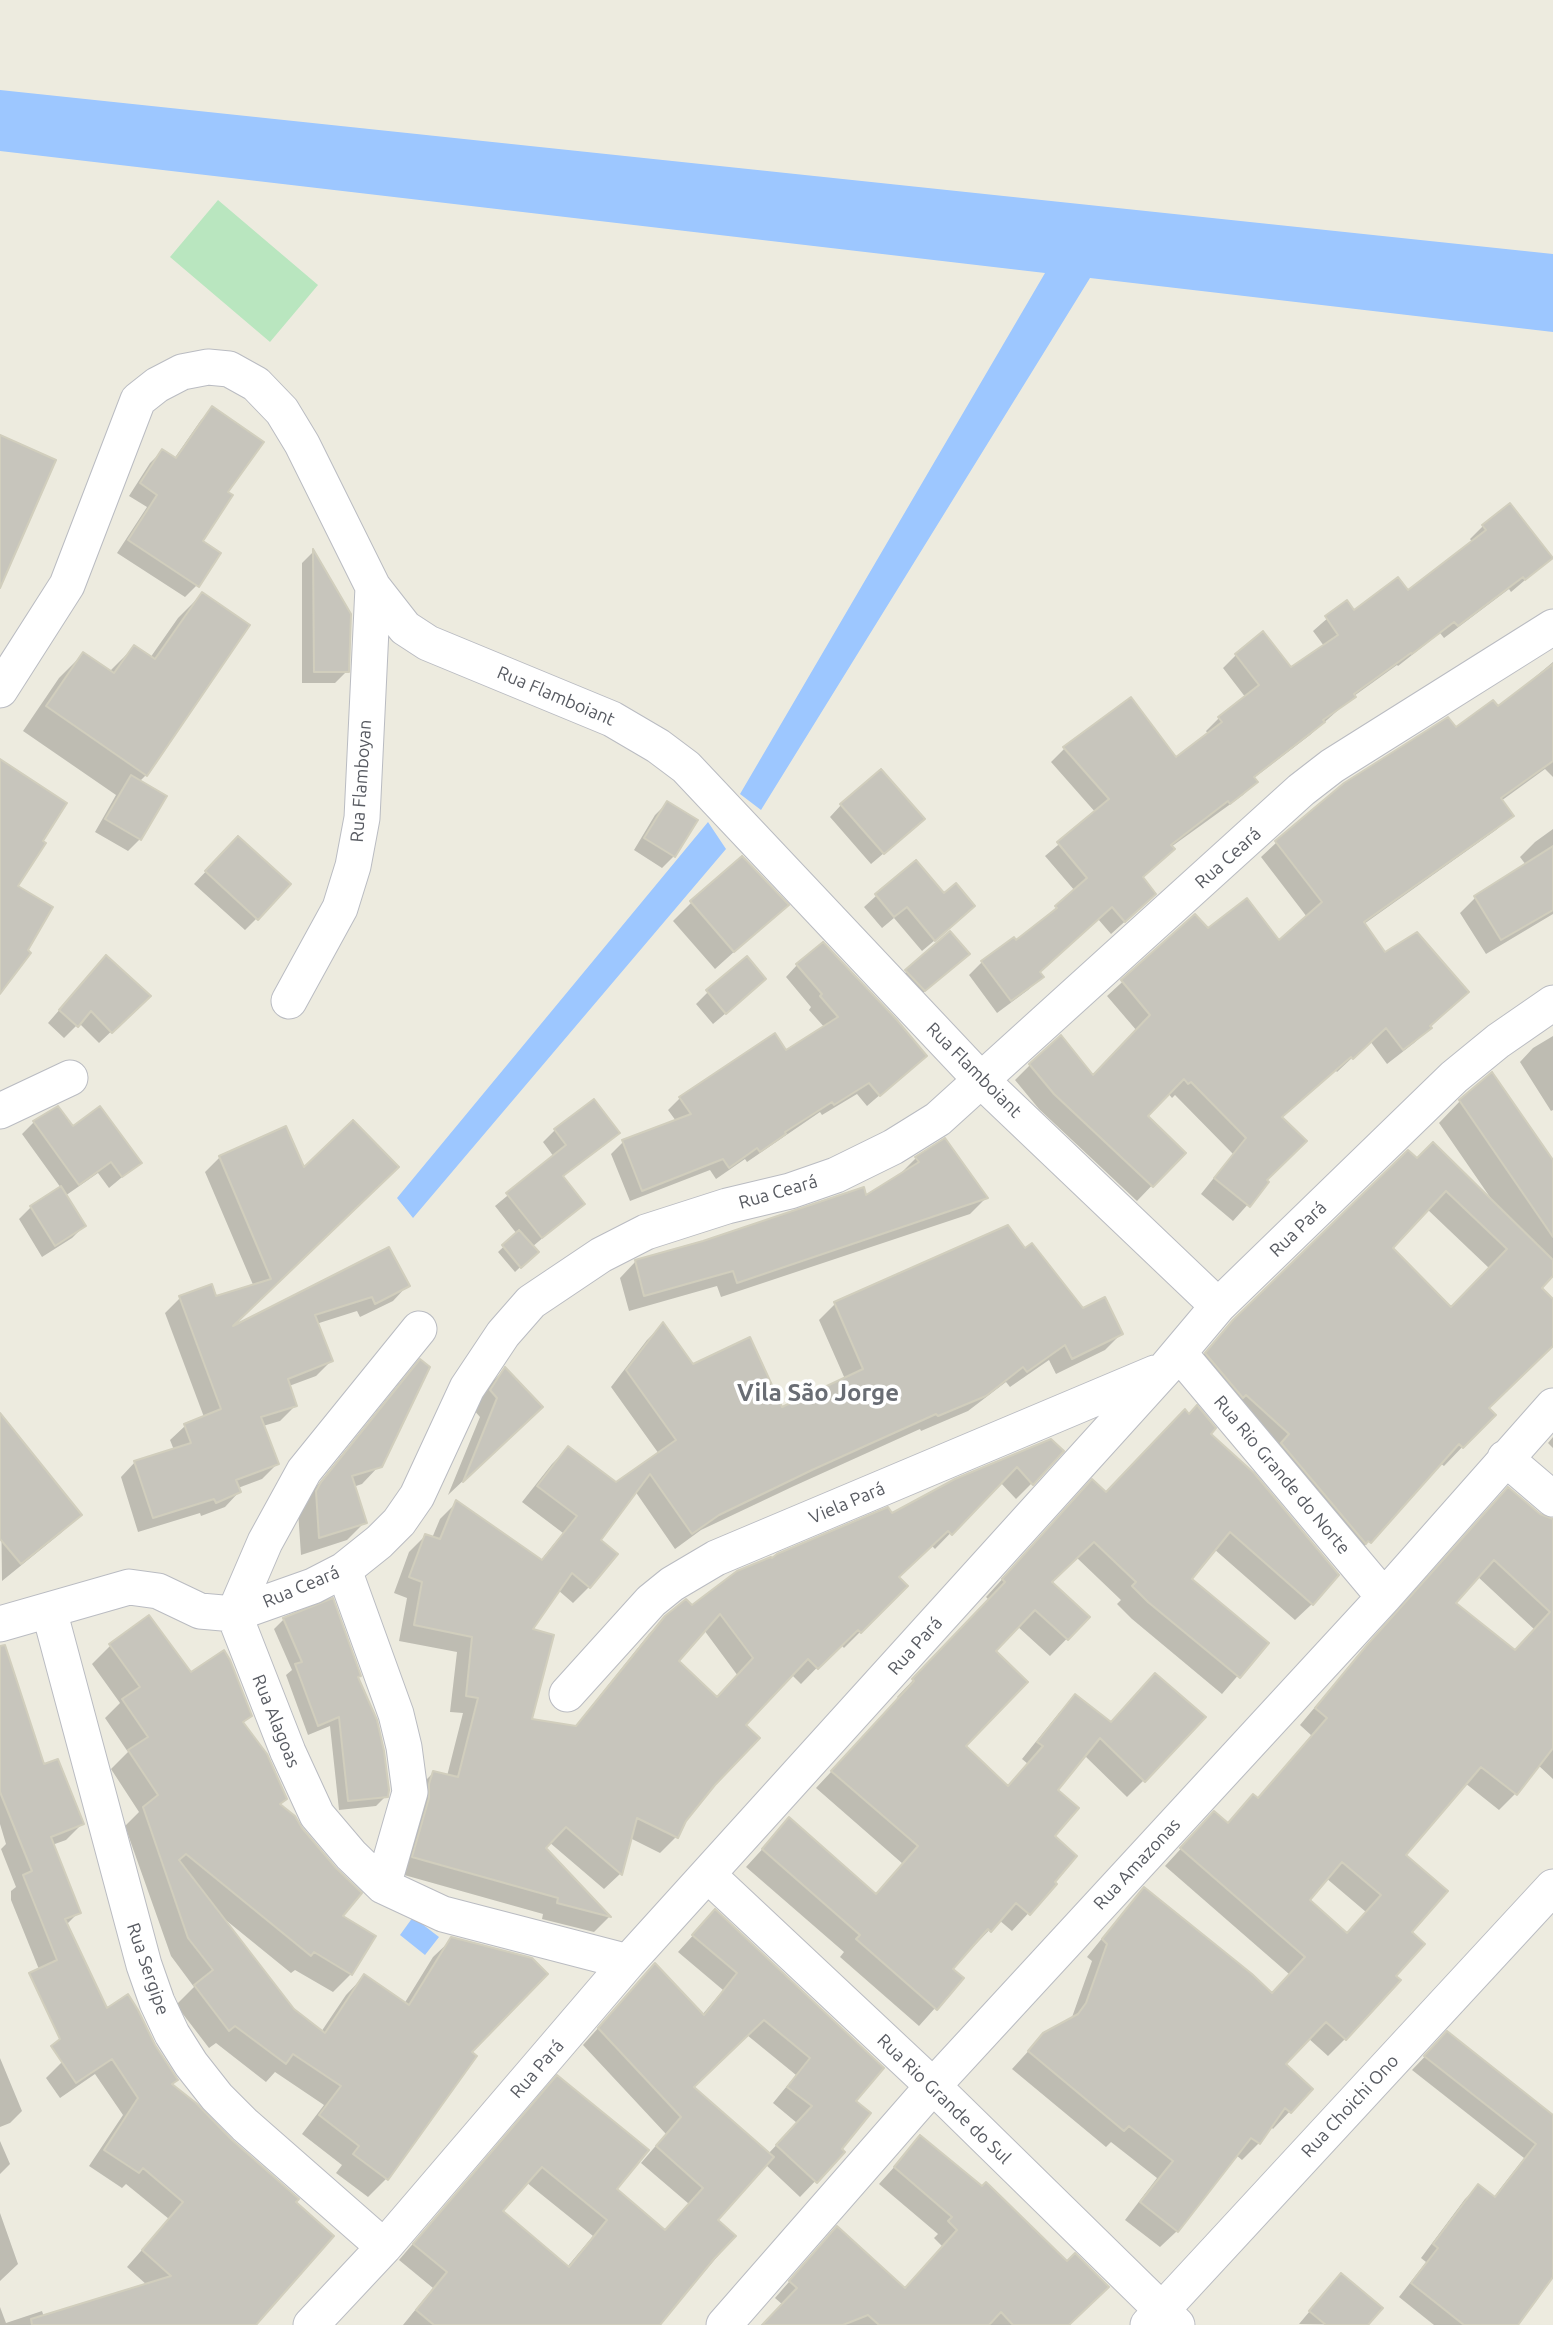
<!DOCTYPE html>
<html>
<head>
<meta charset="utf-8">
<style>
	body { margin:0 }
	canvas { display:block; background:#edebdf }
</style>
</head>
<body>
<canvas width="1553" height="2325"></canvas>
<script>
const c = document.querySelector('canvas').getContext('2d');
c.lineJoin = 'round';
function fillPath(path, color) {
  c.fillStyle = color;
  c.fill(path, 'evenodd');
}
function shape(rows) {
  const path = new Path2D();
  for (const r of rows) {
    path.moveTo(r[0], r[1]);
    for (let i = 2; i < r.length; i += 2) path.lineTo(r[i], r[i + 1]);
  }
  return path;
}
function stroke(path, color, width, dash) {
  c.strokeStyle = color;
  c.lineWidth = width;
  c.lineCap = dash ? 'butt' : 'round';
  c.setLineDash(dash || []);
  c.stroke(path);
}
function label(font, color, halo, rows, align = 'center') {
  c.font = font + ' Ubuntu,sans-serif';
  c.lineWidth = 7;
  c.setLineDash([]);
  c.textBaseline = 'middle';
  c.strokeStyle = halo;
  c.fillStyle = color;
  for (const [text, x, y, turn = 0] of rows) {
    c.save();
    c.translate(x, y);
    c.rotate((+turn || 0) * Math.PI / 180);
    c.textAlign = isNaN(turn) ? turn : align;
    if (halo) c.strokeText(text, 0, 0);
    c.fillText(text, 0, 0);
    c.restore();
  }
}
fillPath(shape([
	[218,200,318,285,270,342,170,257]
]), '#b9e6bf');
fillPath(shape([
	[0,90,1553,254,1553,332,1090,278,761,810,740,794,1045,273,0,151],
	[708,822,726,849,413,1218,397,1198],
	[413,1917,439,1937,425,1955,400,1935]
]), '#9dc7ff');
fillPath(shape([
	[213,409,226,493,201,542,197,585,185,597,117,553,147,507,129,496,150,463,162,451,174,459,201,420],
	[1483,526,1551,558,1511,592,1509,589,1444,638,1440,633,1398,666,1397,665,1354,696,1310,735,1254,778,1256,781,1243,795,1171,847,1141,878,1141,907,1111,934,1098,919,1039,973,1041,977,1028,990,997,1013,969,975,982,962,1016,943,1075,891,1045,856,1096,813,1051,762,1064,749,1131,699,1176,759,1208,734,1206,731,1219,718,1246,698,1223,668,1236,655,1291,670,1324,646,1313,631,1346,602,1354,613,1407,592,1473,543,1470,539],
	[313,552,349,615,347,671,335,683,302,683,302,563],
	[202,594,146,775,139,782,165,796,140,839,128,851,95,832,116,795,23,731,59,678,83,654,109,672,134,647,150,658,178,618],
	[1553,662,1553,777,1545,769,1501,801,1511,816,1496,830,1364,924,1384,955,1467,992,1414,1043,1387,1064,1370,1041,1337,1072,1335,1070,1281,1118,1265,1181,1267,1183,1233,1221,1201,1194,1233,1154,1175,1095,1172,1098,1168,1093,1146,1116,1183,1153,1137,1201,1039,1109,1015,1080,1030,1065,1093,1077,1137,1031,1107,996,1194,916,1207,931,1279,943,1307,917,1261,857,1310,811,1345,784,1497,709],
	[667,803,674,856,662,868,634,850,655,815],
	[841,805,910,831,871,864,830,817],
	[1553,829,1553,914,1486,954,1460,913,1475,898,1526,865,1520,857,1535,842],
	[226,850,256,919,245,930,194,884],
	[876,896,961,918,922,951,894,918,882,928,864,907],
	[692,902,786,905,715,969,673,921],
	[950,933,956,966,912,1002,894,983],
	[797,965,925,1056,867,1106,857,1094,822,1115,820,1112,747,1162,745,1159,716,1179,710,1170,630,1201,611,1154,623,1142,676,1121,668,1110,680,1098,786,1053,825,1028,809,1010,811,1007,786,977],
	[95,969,136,1008,99,1043,79,1023,64,1038,48,1023],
	[752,991,713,1024,696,1004,708,992],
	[1553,1036,1553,1110,1551,1111,1520,1062,1533,1048],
	[1460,1101,1553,1163,1553,1274,1539,1288,1553,1302,1553,1343,1487,1409,1493,1415,1444,1466,1440,1463,1351,1561,1188,1372,1234,1321,1416,1160,1492,1200,1439,1123],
	[1427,1209,1490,1269,1451,1309,1391,1248],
	[34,1122,72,1129,139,1163,109,1188,98,1173,65,1196,84,1226,72,1238,42,1257,19,1219,31,1207,61,1188,22,1134],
	[555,1130,617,1133,605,1145,562,1177,583,1204,532,1247,536,1252,515,1272,498,1252,517,1234,495,1206,554,1157,543,1142],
	[220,1157,303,1170,396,1167,227,1330,407,1286,393,1301,360,1317,357,1311,316,1324,331,1361,316,1376,289,1386,295,1406,280,1421,263,1426,277,1464,262,1479,238,1488,239,1492,225,1507,201,1516,200,1513,138,1532,121,1477,135,1462,174,1450,170,1440,185,1426,204,1417,165,1313,180,1298,211,1287,215,1299,254,1287,205,1172],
	[916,1158,986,1198,970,1214,721,1297,717,1286,629,1311,620,1278,635,1262,865,1197,900,1174],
	[1024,1251,1082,1310,1121,1334,1105,1350,1056,1374,1049,1360,1010,1387,1006,1382,968,1411,921,1431,920,1429,794,1486,701,1530,675,1549,635,1491,598,1540,589,1587,573,1603,558,1590,530,1631,530,1721,574,1728,649,1634,666,1617,692,1607,1050,1441,1032,1483,1016,1499,1000,1482,935,1549,931,1545,897,1577,906,1586,844,1648,840,1644,801,1684,791,1674,744,1725,714,1783,684,1820,676,1837,660,1853,630,1838,620,1874,604,1889,549,1842,543,1848,609,1917,594,1932,542,1919,543,1914,397,1873,417,1789,433,1773,447,1776,463,1713,450,1712,457,1652,399,1641,407,1598,394,1593,409,1552,425,1536,432,1538,440,1519,456,1503,540,1561,563,1533,522,1502,552,1464,568,1448,616,1484,659,1454,611,1387,647,1340,662,1325,692,1366,781,1409,845,1379,819,1320,835,1304],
	[704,1630,738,1676,717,1699,677,1661],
	[420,1362,380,1465,362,1484,353,1487,365,1522,347,1540,301,1555,298,1511,303,1503,402,1380],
	[505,1369,522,1425,448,1495,480,1417,473,1409,487,1387],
	[0,1416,79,1515,61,1533,2,1581],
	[1208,1434,1312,1604,1295,1620,1214,1549,1189,1579,1266,1643,1222,1694,1132,1619,1117,1604,1121,1600,1076,1557,1050,1582,1088,1617,1050,1656,1017,1626,993,1651,964,1747,1007,1787,1028,1764,1022,1759,1059,1713,1075,1696,1144,1780,1127,1797,1084,1755,1056,1791,1052,1836,1053,1882,1055,1884,1012,1931,999,1920,973,1947,971,1945,950,1969,961,1979,919,2026,840,1957,844,1952,746,1867,789,1820,875,1895,903,1864,816,1788,899,1699,897,1697,989,1600,986,1597,1076,1498,1105,1494],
	[1553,1437,1553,1448,1548,1443],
	[1492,1506,1553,1520,1553,1779,1538,1765,1516,1793,1499,1810,1465,1783,1404,1855,1410,1932,1393,1976,1345,2039,1328,2056,1308,2038,1284,2064,1311,2089,1273,2129,1270,2126,1259,2143,1242,2160,1236,2155,1177,2231,1160,2247,1125,2220,1157,2178,1111,2142,1106,2147,1012,2069,1044,2034,1071,2020,1092,1961,1087,1957,1128,1906,1144,1889,1271,1994,1289,1974,1165,1866,1198,1830,1227,1824,1254,1796,1257,1799,1312,1736,1300,1725,1351,1664],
	[1477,1576,1535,1630,1515,1652,1454,1603],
	[1326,1878,1366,1912,1346,1934,1307,1900],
	[149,1617,190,1674,250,1715,242,1724,279,1805,340,1917,351,1974,333,1992,295,1970,291,1973,222,1917,293,2011,321,2032,346,1995,364,1976,404,2004,433,1957,452,1939,469,2052,475,2056,386,2179,368,2197,336,2173,342,2165,302,2134,324,2105,275,2072,266,2082,216,2043,209,2048,176,2005,194,1987,171,1956,125,1826,139,1812,111,1769,128,1752,105,1718,120,1703,92,1664,110,1646],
	[284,1619,357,1677,386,1796,376,1806,339,1810,330,1726,308,1735,286,1675,292,1670,274,1629],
	[0,1710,82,1824,66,1840,52,1845,79,1912,66,1925,106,2011,171,2085,253,2325,0,2325,0,2307,6,2323,42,2311,44,2317,147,2285,127,2267,169,2219,126,2184,122,2188,89,2166,123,2115,95,2074,60,2098,46,2078,62,2062,74,2056,11,1900,11,1891,16,1887,1,1849,6,1844,0,1824],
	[715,1911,853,2101,839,2149,843,2152,800,2197,765,2164,716,2220,734,2237,659,2325,403,2325,433,2288,399,2260,542,2093,614,2190,664,2231,689,2204,641,2163,666,2134,583,2045,640,1981,702,2015,723,1990,678,1952],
	[747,2035,796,2075,773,2103,797,2123,768,2154,692,2087],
	[526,2182,593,2236,567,2267,500,2212],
	[1434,2047,1553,2115,1553,2276,1516,2325,1434,2325,1399,2297,1426,2262,1421,2258,1465,2199,1478,2186,1493,2198,1524,2158,1412,2070],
	[0,2058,22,2111,10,2123,0,2127],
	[921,2137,1067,2325,763,2325,783,2305,775,2298,822,2244,904,2290,943,2247,934,2238,938,2234,879,2184],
	[0,2141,10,2164,0,2174],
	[0,2213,18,2264,0,2281],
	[1330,2287,1366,2325,1299,2324]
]), '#0003');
const building = shape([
	[212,406,264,442,228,492,233,495,203,541,221,553,199,587,128,540,157,495,140,483,162,449,176,458,212,406],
	[0,435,56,460,0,588,0,435],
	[1510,503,1553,558,1525,580,1523,577,1458,626,1454,622,1412,654,1411,653,1354,694,1356,697,1323,720,1325,722,1254,777,1258,782,1230,804,1228,801,1171,845,1175,849,1143,877,1156,894,1125,922,1112,907,1040,972,1044,977,1011,1001,981,961,1014,937,1016,940,1057,908,1055,906,1087,878,1057,842,1109,799,1063,747,1131,697,1176,757,1222,722,1218,717,1259,685,1235,654,1263,631,1291,667,1338,635,1325,616,1347,600,1354,610,1398,577,1408,590,1486,530,1482,525,1510,503],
	[313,549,351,614,349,672,314,672,313,549],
	[202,592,250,625,147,776,46,706,83,652,114,673,134,645,155,659,202,592],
	[1553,664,1553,761,1501,798,1514,816,1364,922,1385,952,1417,932,1469,992,1430,1026,1432,1028,1403,1050,1386,1028,1353,1059,1351,1057,1282,1117,1307,1141,1267,1180,1269,1182,1250,1207,1214,1178,1246,1138,1191,1082,1188,1084,1184,1079,1148,1116,1186,1153,1153,1187,1054,1094,1029,1064,1061,1035,1093,1075,1150,1015,1121,980,1195,914,1208,928,1247,898,1279,940,1322,902,1275,841,1344,783,1448,717,1456,727,1493,700,1498,706,1553,664],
	[0,759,67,803,43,841,46,843,18,886,53,907,28,950,31,953,0,994,0,759],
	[881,769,925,819,884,854,840,804,881,769],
	[131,775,167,796,141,840,105,819,131,775],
	[667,801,698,820,675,857,644,838,667,801],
	[238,836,291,884,258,920,205,871,238,836],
	[1553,846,1553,910,1501,940,1474,896,1553,846],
	[742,856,789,905,734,952,690,901,742,856],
	[916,860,944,893,956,883,975,906,935,941,907,907,894,917,875,894,916,860],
	[950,931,970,954,925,991,905,970,950,931],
	[823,942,896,1019,927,1056,880,1096,869,1083,834,1105,832,1102,785,1132,786,1134,760,1152,757,1148,729,1168,723,1159,642,1191,622,1140,691,1114,679,1097,775,1033,786,1050,838,1017,820,996,822,994,796,964,823,942],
	[106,955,151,996,112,1033,91,1011,78,1027,59,1010,106,955],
	[747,956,766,979,726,1014,706,990,747,956],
	[1492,1072,1553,1160,1553,1237,1459,1100,1492,1072],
	[594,1099,620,1133,563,1176,585,1204,542,1238,506,1193,566,1145,554,1129,594,1099],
	[58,1106,73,1126,100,1106,142,1163,122,1177,111,1162,79,1185,33,1121,58,1106],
	[353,1120,399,1167,233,1326,389,1247,410,1286,375,1304,372,1297,315,1315,333,1361,288,1379,297,1406,261,1417,279,1464,236,1480,241,1492,216,1503,214,1499,153,1518,134,1461,191,1443,184,1424,221,1409,179,1296,212,1284,216,1296,271,1279,219,1156,286,1126,304,1167,353,1120],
	[945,1138,988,1198,737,1283,733,1271,644,1296,635,1260,703,1241,864,1187,866,1195,919,1162,915,1157,945,1138],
	[1433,1142,1553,1260,1553,1276,1542,1288,1553,1299,1553,1346,1489,1408,1496,1415,1463,1448,1459,1444,1371,1543,1368,1541,1366,1544,1281,1443,1289,1434,1246,1395,1243,1398,1205,1353,1233,1320,1408,1150,1417,1158,1433,1142],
	[1446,1191,1507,1249,1451,1307,1393,1248,1446,1191],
	[61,1186,86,1226,55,1246,30,1206,61,1186],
	[1008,1225,1025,1248,1032,1243,1083,1308,1105,1297,1123,1334,1072,1359,1065,1345,1027,1372,1023,1367,986,1396,938,1416,936,1414,812,1470,719,1515,692,1534,650,1474,601,1540,618,1554,590,1588,572,1573,533,1629,554,1635,532,1719,576,1726,665,1616,686,1599,692,1605,737,1571,771,1557,772,1558,777,1554,888,1507,892,1513,955,1479,1051,1439,1064,1451,1033,1485,1017,1467,952,1535,948,1531,899,1577,908,1586,861,1633,858,1630,818,1669,808,1659,746,1725,760,1738,715,1785,686,1821,678,1838,637,1818,622,1875,566,1827,546,1848,611,1917,557,1903,558,1898,412,1857,429,1798,429,1784,433,1771,458,1777,478,1698,466,1696,472,1637,414,1625,422,1582,409,1577,425,1534,440,1539,456,1500,542,1560,577,1516,537,1486,568,1446,616,1482,676,1440,626,1370,663,1322,693,1364,750,1337,782,1407,863,1369,834,1302,1008,1225],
	[720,1614,753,1658,717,1697,679,1661,720,1614],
	[519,1230,539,1252,521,1268,502,1245,519,1230],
	[420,1359,430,1367,382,1467,352,1476,367,1523,319,1538,316,1491,321,1482,420,1359],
	[505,1367,543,1407,463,1482,497,1398,490,1390,505,1367],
	[1197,1405,1216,1428,1211,1434,1254,1473,1339,1575,1313,1605,1230,1532,1192,1579,1269,1643,1240,1678,1148,1602,1132,1586,1136,1582,1094,1542,1052,1582,1090,1617,1068,1640,1035,1610,996,1651,1028,1682,966,1746,1008,1786,1043,1746,1037,1742,1075,1694,1111,1722,1155,1673,1206,1717,1145,1782,1100,1738,1058,1790,1079,1808,1055,1836,1077,1856,1055,1882,1057,1884,1030,1915,1016,1903,991,1932,988,1929,953,1969,964,1978,937,2010,856,1939,860,1935,762,1849,789,1817,876,1894,918,1846,831,1771,914,1681,912,1679,1005,1582,1002,1579,1092,1479,1106,1492,1185,1409,1189,1414,1197,1405],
	[0,1413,82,1515,21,1564,0,1539,0,1413],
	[1508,1487,1540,1514,1553,1519,1553,1748,1517,1795,1481,1767,1406,1855,1448,1891,1412,1932,1425,1944,1396,1976,1401,1980,1346,2040,1326,2022,1286,2064,1313,2089,1291,2113,1285,2108,1260,2144,1251,2138,1178,2232,1140,2202,1173,2161,1129,2126,1124,2131,1028,2051,1043,2033,1078,2014,1086,2003,1107,1944,1102,1939,1144,1887,1252,1974,1272,1993,1305,1957,1180,1848,1214,1811,1228,1823,1253,1794,1258,1798,1327,1718,1315,1708,1367,1645,1508,1487],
	[1494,1560,1550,1612,1515,1650,1456,1603,1494,1560],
	[1342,1862,1381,1895,1347,1933,1310,1900,1342,1862],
	[333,1598,361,1676,358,1677,377,1720,384,1751,389,1790,388,1797,348,1801,339,1717,318,1726,295,1664,302,1662,283,1618,333,1598],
	[149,1615,191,1672,224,1650,230,1660,252,1716,243,1722,267,1754,287,1799,280,1804,295,1816,302,1828,336,1868,362,1893,343,1916,376,1936,352,1975,314,1952,311,1956,186,1854,179,1860,294,2009,325,2033,364,1974,409,2005,451,1937,532,1958,548,1974,472,2052,477,2056,388,2180,353,2154,359,2146,319,2115,341,2086,293,2054,286,2064,235,2026,229,2031,194,1985,213,1970,188,1938,143,1807,158,1795,128,1750,148,1737,122,1699,140,1687,109,1644,149,1615],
	[5,1645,44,1764,58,1759,84,1824,51,1837,81,1913,65,1919,107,2008,128,1994,138,2010,155,2045,178,2080,172,2084,196,2103,232,2140,299,2199,296,2202,334,2236,256,2325,32,2325,31,2319,171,2276,142,2250,183,2202,143,2168,139,2173,104,2150,138,2098,112,2059,76,2083,51,2046,60,2039,29,1973,57,1960,23,1875,32,1871,0,1792,0,1646,5,1645],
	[715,1909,884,2068,856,2101,871,2113,842,2149,845,2152,817,2183,776,2145,812,2106,787,2087,810,2058,764,2020,694,2087,774,2157,718,2220,736,2236,714,2259,660,2325,434,2325,416,2310,447,2272,413,2244,557,2075,649,2150,617,2189,665,2230,703,2188,656,2146,681,2117,598,2028,655,1963,704,2015,737,1973,692,1935,715,1909],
	[542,2167,607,2220,569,2267,503,2211,542,2167],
	[1447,2031,1553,2115,1553,2277,1518,2325,1464,2325,1411,2283,1438,2248,1433,2244,1478,2184,1495,2197,1536,2144,1424,2056,1447,2031],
	[920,2135,982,2186,986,2182,1067,2261,1075,2253,1109,2287,1069,2325,1013,2325,1001,2312,989,2325,879,2325,868,2315,843,2325,762,2325,797,2288,789,2281,837,2226,905,2288,957,2230,948,2221,952,2217,894,2167,920,2135],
	[1341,2273,1383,2308,1368,2325,1326,2325,1309,2311,1341,2273]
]);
fillPath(building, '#c7c5bc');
stroke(building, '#d1cebd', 2);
const minor = shape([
	[0,690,67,585,138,400,157,385,182,372,208,367,229,369,256,384,282,411,302,444,373,587,405,628,428,643,612,719,658,746,686,767,982,1081,1218,1306],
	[289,1001,340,908,353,866,362,818,373,587],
	[0,1111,70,1078],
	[419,1329,304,1471,265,1542,234,1614,288,1752,317,1815,351,1855,383,1886,443,1914,628,1962],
	[1179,1353,1384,1597],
	[1505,1458,1553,1499],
	[344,1570,396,1714,404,1747,410,1792,383,1886],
	[49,1610,144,1965,157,2002,172,2034,191,2064,217,2097,245,2125,384,2247],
	[0,1624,129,1587,158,1591,200,1611,234,1614,313,1586,344,1570,379,1542,399,1522,417,1496,467,1388,503,1334,531,1302,601,1255,646,1232,727,1206,790,1191,836,1175,893,1147,938,1119,1301,790,1332,766,1553,627],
	[567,1694,651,1601,672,1584,716,1558,1155,1373],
	[708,1875,933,2086,1177,2325],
	[311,2325,384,2247,628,1962,1165,1369,1218,1306,1454,1077,1498,1041,1553,1003],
	[724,2325,933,2086,1384,1597,1553,1406],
	[1148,2325,1553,1887]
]);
stroke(minor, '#babcc2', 37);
stroke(minor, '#fff', 35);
label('18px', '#585b62', '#fff', [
	["Rua Flamboiant",556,696,23],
	["Rua Flamboyan",361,781,-86],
	["Rua Ceará",1228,858,-42],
	["Rua Flamboiant",974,1070,45],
	["Rua Ceará",778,1192,-16],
	["Rua Pará",1298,1229,-44],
	["Rua Rio Grande do Norte",1282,1475,50],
	["Viela Pará",847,1503,-23],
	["Rua Ceará",301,1587,-23],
	["Rua Pará",915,1646,-48],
	["Rua Alagoas",276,1721,68],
	["Rua Amazonas",1137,1864,-47],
	["Rua Sergipe",148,1969,71],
	["Rua Pará",537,2069,-49],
	["Rua Rio Grande do Sul",944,2099,44],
	["Rua Choichi Ono",1350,2106,-47]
]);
label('bold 24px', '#696d74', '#fff', [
	["Vila São Jorge",818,1393]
]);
</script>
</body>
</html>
